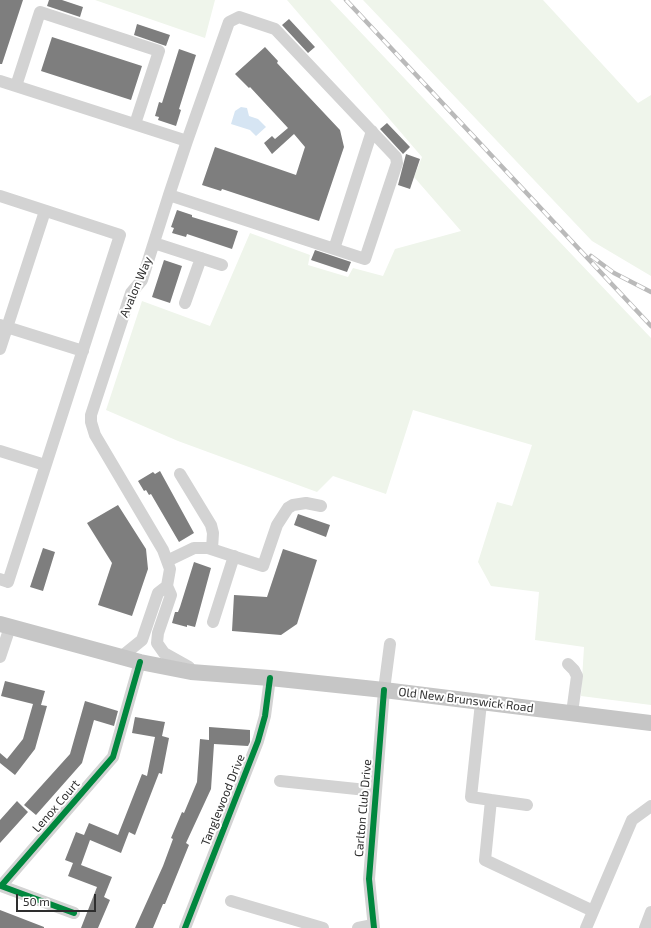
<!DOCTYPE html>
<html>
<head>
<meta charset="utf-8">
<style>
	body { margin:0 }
	#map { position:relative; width:651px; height:928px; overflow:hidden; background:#fff; font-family:"Exo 2",sans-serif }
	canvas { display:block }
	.scale { position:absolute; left:16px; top:894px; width:80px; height:18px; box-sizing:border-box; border:2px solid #2e2e2e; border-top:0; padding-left:5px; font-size:12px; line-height:14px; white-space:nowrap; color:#2e2e2e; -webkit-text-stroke:3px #fff; paint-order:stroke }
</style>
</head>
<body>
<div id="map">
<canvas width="651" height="928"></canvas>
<div class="scale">50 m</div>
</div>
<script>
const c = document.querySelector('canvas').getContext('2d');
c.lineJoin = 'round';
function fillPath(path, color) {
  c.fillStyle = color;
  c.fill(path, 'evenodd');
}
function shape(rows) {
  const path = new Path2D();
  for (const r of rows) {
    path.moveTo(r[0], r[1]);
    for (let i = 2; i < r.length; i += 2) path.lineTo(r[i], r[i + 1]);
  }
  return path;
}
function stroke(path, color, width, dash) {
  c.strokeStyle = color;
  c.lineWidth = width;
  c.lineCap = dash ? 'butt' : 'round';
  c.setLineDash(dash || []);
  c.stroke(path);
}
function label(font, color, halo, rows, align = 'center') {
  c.font = font + ' "Exo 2",sans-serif';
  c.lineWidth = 4;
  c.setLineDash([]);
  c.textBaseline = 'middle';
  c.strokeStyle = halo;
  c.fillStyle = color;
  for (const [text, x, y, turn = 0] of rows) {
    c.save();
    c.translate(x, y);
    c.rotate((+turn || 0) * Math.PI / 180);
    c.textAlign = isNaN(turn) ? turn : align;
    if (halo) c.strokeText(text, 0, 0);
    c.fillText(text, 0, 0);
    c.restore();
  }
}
fillPath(shape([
	[95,0,215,0,205,38],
	[287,0,330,0,651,338,651,705,581,696,584,647,535,640,539,592,491,586,478,562,497,502,512,506,532,445,413,410,386,494,333,476,317,492,178,441,106,410,142,301,210,326,250,233,310,255,308,265,348,277,353,268,383,276,395,249,461,231,414,177,422,157],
	[363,0,543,0,638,103,651,95,651,276,592,241]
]), '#eff5eb');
fillPath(shape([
	[241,107,247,108,249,116,258,119,266,127,256,136,250,130,231,124,235,111]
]), '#d6e5f3');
fillPath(shape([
	[0,0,23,0,2,64,0,64],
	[49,0,62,0,83,7,80,17,47,6],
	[289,19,315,47,308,53,282,25],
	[137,24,170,35,166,46,134,35],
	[52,37,142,66,131,100,41,71],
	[265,47,278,61,277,63,340,130,344,147,319,221,222,189,221,191,202,185,215,147,296,175,305,147,294,134,272,154,264,143,272,136,275,139,288,128,250,87,249,88,235,74],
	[179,49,196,55,179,109,181,110,176,126,158,120,159,117,155,116,159,102,162,103],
	[387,123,410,147,403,154,380,129],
	[406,154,420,159,410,189,398,185],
	[177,210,192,215,192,217,238,231,232,249,187,234,186,237,172,233,174,228,171,227],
	[315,250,351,262,347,272,311,260],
	[164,260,182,266,170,303,152,297],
	[160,471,194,533,179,542,151,494,149,495,146,490,144,491,138,481,153,472,155,474],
	[118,505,146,549,148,569,132,616,98,605,112,563,87,523],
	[298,514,330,525,326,537,294,525],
	[43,548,55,552,43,591,30,587],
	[283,549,317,560,297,624,281,635,232,631,234,595,267,597],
	[194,562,211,568,195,627,187,625,187,627,172,623,175,612,178,612,180,607],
	[5,681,45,691,41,705,47,706,35,749,15,775,0,763,0,753,7,759,23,739,33,704,1,696],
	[85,701,118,711,114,726,94,720,82,763,36,815,24,805,70,754],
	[135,717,165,722,162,736,169,738,162,774,159,773,135,835,129,832,121,853,90,840,81,865,112,877,104,897,110,900,98,928,81,928,97,887,68,876,73,863,65,860,76,832,84,835,89,823,118,835,142,774,147,776,155,737,132,733],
	[209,727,250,730,250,742,248,746,214,744,211,789,186,843,189,845,165,904,163,904,153,928,135,928,163,866,173,839,171,838,182,812,184,813,197,782,200,739,209,740],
	[17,801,28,812,0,843,0,820],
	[0,910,44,927,44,928,0,928]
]), '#7e7e7e');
stroke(shape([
	[0,81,187,141],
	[16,86,40,12,159,51,135,124],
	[169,195,365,259,397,163,396,157,275,29,239,17,229,22,187,141,169,195,142,280,131,293,91,415,91,422,95,435,163,550,170,569,167,586,171,595,158,633,157,643,164,653,189,667],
	[0,196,120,235,8,582,0,579],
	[154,243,222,265],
	[334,249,372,131],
	[185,303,201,258],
	[0,325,83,351],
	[0,349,45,211],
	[0,451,45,465],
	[180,474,211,525,213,533,212,549],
	[167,561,194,548,208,548,263,566,277,525,288,508,293,505,306,503,321,506],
	[213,622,234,556],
	[0,657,10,627],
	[121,657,142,640,158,593,167,586],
	[568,664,574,670,577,676,572,713],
	[481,703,471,797,491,800,485,860,593,911],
	[280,781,376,791],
	[491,800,527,805],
	[231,901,323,928],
	[74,913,1,886,113,757,140,662],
	[185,928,258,741,265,716,270,678],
	[358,928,373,925],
	[374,928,369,879,384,690,390,644],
	[586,928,632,820,651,806],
	[645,928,651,912]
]), '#d3d3d3', 12);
stroke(shape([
	[0,624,140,662,191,672,270,678,384,690,651,723]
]), '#c6c6c6', 16);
const rail = shape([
	[346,0,651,326],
	[591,256,614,273,651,292]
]);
stroke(rail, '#bababa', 4.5);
stroke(rail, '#fff', 3, [9]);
stroke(shape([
	[74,913,1,886,113,757,140,662],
	[185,928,258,741,265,716,270,678],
	[374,928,369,879,384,690]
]), '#00873e', 6);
label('12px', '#2e2e2e', '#fff', [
	["Avalon Way",136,287,-67],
	["Old New Brunswick Road",466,700,7],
	["Tanglewood Drive",223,800,-68],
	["Lenox Court",56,806,-49],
	["Carlton Club Drive",363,808,-85]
]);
</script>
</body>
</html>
